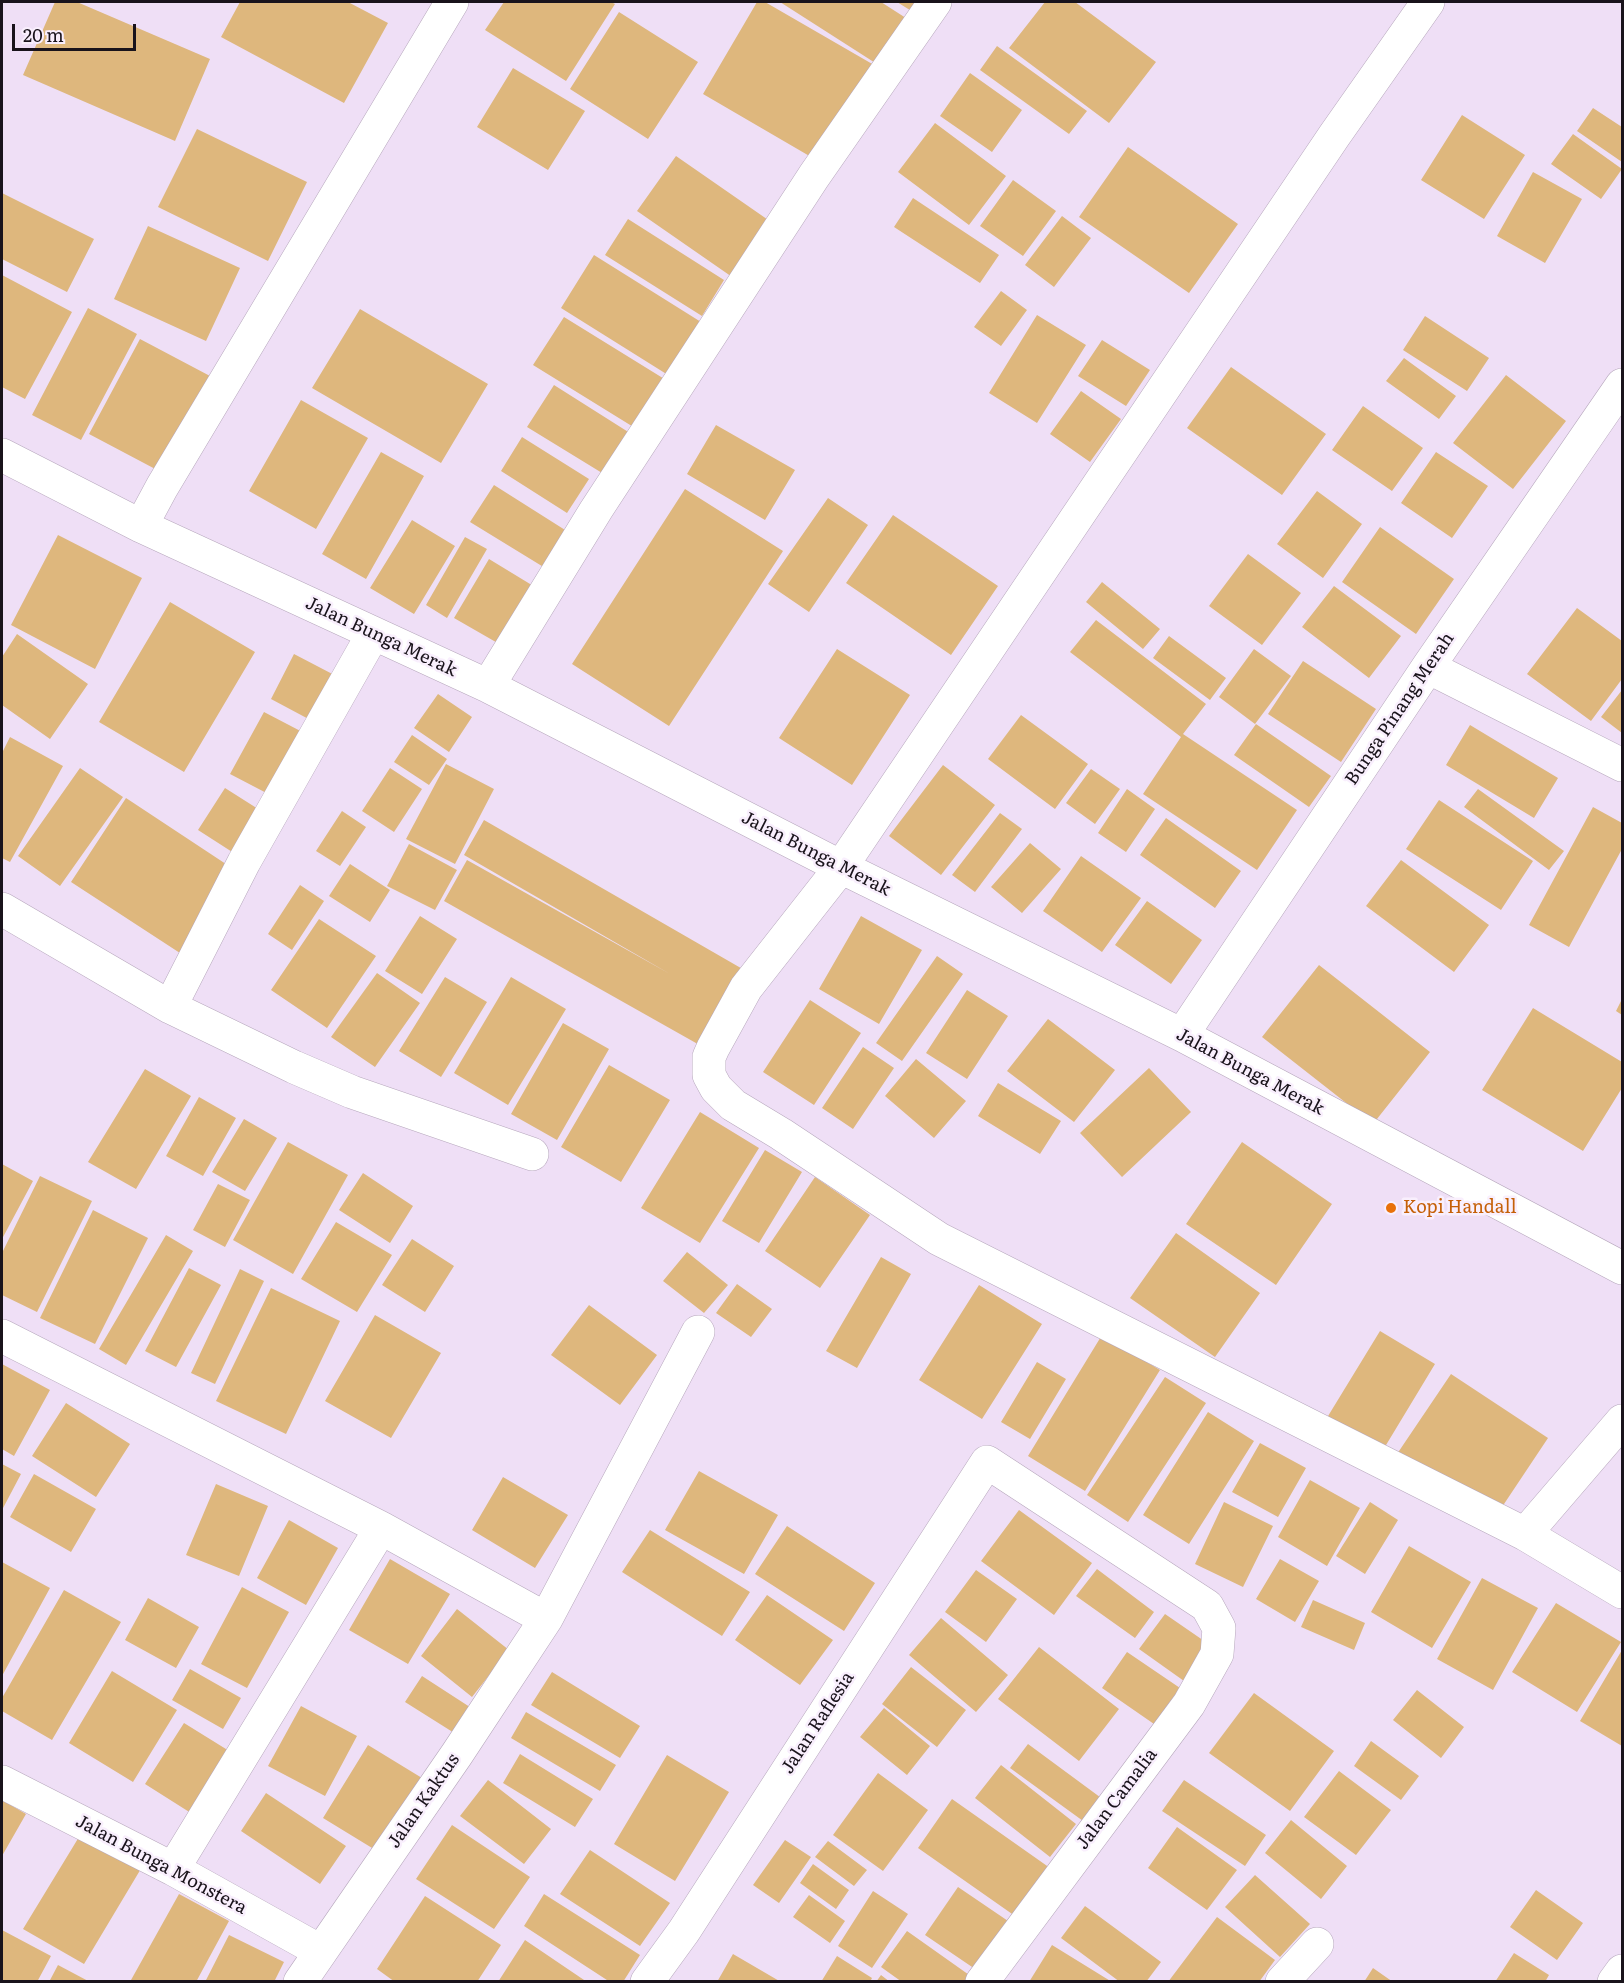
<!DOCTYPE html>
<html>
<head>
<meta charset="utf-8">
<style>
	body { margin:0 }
	#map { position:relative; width:1624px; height:1983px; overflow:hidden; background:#efdff6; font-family:Literata,serif }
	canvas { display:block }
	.frame { position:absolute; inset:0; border:3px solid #19131b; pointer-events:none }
	.scale { position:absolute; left:12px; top:24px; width:124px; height:27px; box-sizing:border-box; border:3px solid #19131b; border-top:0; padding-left:8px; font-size:18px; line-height:21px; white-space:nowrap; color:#19131b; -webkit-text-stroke:4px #f9effd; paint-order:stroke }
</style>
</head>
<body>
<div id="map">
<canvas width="1624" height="1983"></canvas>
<div class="frame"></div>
<div class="scale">20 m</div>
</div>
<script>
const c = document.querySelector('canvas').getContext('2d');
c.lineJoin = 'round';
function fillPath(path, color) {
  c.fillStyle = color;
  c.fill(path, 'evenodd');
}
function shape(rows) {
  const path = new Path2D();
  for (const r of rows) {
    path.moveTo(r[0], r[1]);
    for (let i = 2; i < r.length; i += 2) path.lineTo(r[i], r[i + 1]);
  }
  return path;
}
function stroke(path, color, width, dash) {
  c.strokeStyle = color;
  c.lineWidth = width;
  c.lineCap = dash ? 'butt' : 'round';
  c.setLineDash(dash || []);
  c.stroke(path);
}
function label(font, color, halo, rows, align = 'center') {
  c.font = font + ' Literata,serif';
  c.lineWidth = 5;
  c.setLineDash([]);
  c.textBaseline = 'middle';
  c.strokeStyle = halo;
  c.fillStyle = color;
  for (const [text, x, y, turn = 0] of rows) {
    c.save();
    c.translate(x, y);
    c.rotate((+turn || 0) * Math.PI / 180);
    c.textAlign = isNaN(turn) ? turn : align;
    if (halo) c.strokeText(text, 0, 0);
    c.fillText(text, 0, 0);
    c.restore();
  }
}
fillPath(shape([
	[55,2,77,2,210,59,175,141,23,75],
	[240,2,348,2,388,23,344,103,221,37],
	[504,2,611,2,615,4,566,81,485,30],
	[757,2,765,2,874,65,818,161,703,94],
	[780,2,881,2,909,20,880,66],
	[897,2,920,2,913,12],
	[1045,2,1075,2,1156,62,1109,123,1009,48],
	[619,12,698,62,648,139,570,89],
	[997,46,1087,111,1069,134,980,70],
	[513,68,585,111,548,170,477,127],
	[970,73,1022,110,992,152,940,116],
	[1593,108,1622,127,1622,162,1577,131],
	[1462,115,1525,155,1484,219,1421,180],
	[935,123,1006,176,969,225,898,172],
	[197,129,307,182,268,261,158,207],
	[1573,134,1622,169,1601,199,1551,164],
	[1128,147,1238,224,1189,293,1079,217],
	[676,156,774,224,735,279,637,211],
	[1533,172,1582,199,1545,263,1497,236],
	[1013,180,1056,211,1023,256,980,226],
	[2,193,94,239,67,292,2,259],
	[913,198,999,255,980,283,894,227],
	[1062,216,1091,238,1054,287,1025,265],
	[628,219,724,280,702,316,605,255],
	[148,226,240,268,206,341,114,299],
	[594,255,701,322,668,375,561,308],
	[2,275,72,312,25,399,2,387],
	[1001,291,1027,310,1001,346,974,327],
	[88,308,137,334,81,440,32,415],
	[360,309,488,384,441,463,312,388],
	[1037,315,1086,345,1037,423,989,393],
	[1425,316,1489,358,1467,391,1403,350],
	[564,317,666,380,635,428,533,365],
	[140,339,210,376,159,471,89,434],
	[1102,340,1150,370,1126,406,1078,376],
	[1404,358,1456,396,1439,419,1386,381],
	[1231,367,1326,434,1282,495,1187,428],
	[1506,375,1566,421,1513,489,1453,443],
	[554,385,633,435,607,476,527,427],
	[1081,391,1121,419,1090,462,1050,434],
	[301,400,368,438,316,529,249,491],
	[1363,406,1423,448,1392,491,1332,450],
	[716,425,795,470,765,520,687,474],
	[522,437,589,479,567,513,501,471],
	[381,452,424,476,366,579,322,554],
	[1436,452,1488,486,1452,538,1401,503],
	[494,485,573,535,550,571,470,522],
	[685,489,783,551,669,726,572,664],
	[1317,491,1362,524,1323,578,1277,544],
	[828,498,868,525,809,612,768,584],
	[893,515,998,586,951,655,846,583],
	[412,520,455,546,414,614,370,588],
	[1380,527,1454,579,1416,634,1342,582],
	[58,535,142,578,95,669,11,625],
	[465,537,487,549,447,618,426,605],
	[1248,554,1301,593,1262,645,1209,606],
	[489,559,535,587,501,645,454,618],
	[1102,582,1160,629,1143,649,1086,602],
	[1334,586,1401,636,1369,678,1302,627],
	[170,602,255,652,184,772,99,722],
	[1577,608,1622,641,1622,679,1591,721,1527,674],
	[1096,620,1206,704,1183,734,1297,810,1257,870,1143,794,1181,737,1070,652],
	[17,634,88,684,50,739,2,705,2,657],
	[1169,636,1226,678,1210,700,1153,658],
	[837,649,910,695,852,785,779,738],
	[1254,649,1291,676,1255,724,1219,697],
	[294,654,340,678,316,723,271,699],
	[1303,661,1376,709,1341,762,1268,714],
	[1622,690,1622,733,1601,717],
	[438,694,472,717,449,752,414,728],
	[264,712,310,736,276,798,230,774],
	[1021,715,1088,764,1055,809,988,759],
	[1256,724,1331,776,1309,807,1234,755],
	[1470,725,1558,778,1534,818,1446,765],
	[412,735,447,759,429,785,394,762],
	[10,737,63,766,10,862,2,858,2,753],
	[446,764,494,789,455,864,406,839],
	[943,765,995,805,941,875,889,836],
	[80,768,123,797,60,886,18,856],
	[390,768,422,789,394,832,362,811],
	[1091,769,1120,789,1095,824,1066,803],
	[225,788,266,814,240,857,198,830],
	[1127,789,1155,809,1126,852,1098,833],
	[1478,789,1564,851,1549,870,1464,807],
	[126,798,238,872,183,955,71,882],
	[1439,800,1533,861,1501,910,1406,849],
	[1593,807,1622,823,1622,849,1569,947,1529,925],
	[342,811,366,827,340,866,316,851],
	[1000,813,1022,829,975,892,952,875],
	[1166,818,1241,871,1215,908,1140,855],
	[484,820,746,971,703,1047,444,901,467,860,670,974,464,855],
	[1030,843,1061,869,1022,913,991,887],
	[409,844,457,870,435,910,387,886],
	[1081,856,1141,898,1102,952,1043,911],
	[1401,860,1489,925,1454,972,1366,906],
	[350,864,390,890,370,922,329,896],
	[300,885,324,901,292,950,268,934],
	[1147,901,1202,940,1171,984,1115,945],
	[420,916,457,939,422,994,385,971],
	[861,916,922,950,879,1024,819,989],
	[319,919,376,956,327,1028,271,990],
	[937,956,963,974,902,1061,876,1043],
	[1319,965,1430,1052,1373,1124,1262,1037],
	[377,973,420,1003,375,1067,331,1037],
	[445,977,487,1002,441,1077,399,1051],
	[511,977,566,1009,508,1105,454,1073],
	[967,990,1008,1016,967,1079,926,1053],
	[1622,999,1622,1015,1616,1011],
	[810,1000,861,1033,814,1105,763,1072],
	[1533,1008,1622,1062,1622,1088,1583,1151,1482,1090],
	[1048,1019,1115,1070,1074,1122,1007,1071],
	[563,1023,609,1049,557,1140,511,1114],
	[863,1047,894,1068,853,1129,822,1108],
	[916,1059,966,1101,934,1138,885,1096],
	[609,1065,670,1100,621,1182,561,1147],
	[1149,1068,1191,1112,1122,1177,1080,1133],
	[145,1069,191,1096,136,1189,88,1162],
	[998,1083,1061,1121,1040,1154,978,1116],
	[199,1097,236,1118,203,1176,166,1156],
	[700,1112,759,1148,700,1243,641,1208],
	[244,1119,277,1138,245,1191,212,1172],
	[288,1142,348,1175,293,1274,233,1240],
	[1242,1142,1332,1204,1276,1285,1186,1224],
	[765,1150,802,1172,759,1243,722,1221],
	[2,1164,33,1181,2,1239],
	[363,1173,413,1206,390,1243,339,1210],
	[40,1176,92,1201,37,1312,2,1295,2,1253],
	[815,1177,870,1215,820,1288,765,1251],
	[218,1184,250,1200,225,1247,193,1230],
	[93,1210,148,1238,95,1344,40,1318],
	[336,1222,392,1255,357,1312,301,1279],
	[1176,1233,1260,1293,1215,1357,1130,1298],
	[166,1235,193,1251,126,1365,99,1349],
	[412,1239,454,1266,425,1312,382,1285],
	[687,1252,728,1285,704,1313,663,1281],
	[881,1257,911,1274,857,1368,826,1351],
	[189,1268,221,1285,176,1367,145,1351],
	[240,1269,264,1281,215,1384,191,1373],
	[737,1284,772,1309,751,1337,716,1313],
	[979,1285,1042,1324,982,1419,919,1380],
	[271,1288,340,1321,286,1434,216,1401],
	[589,1305,657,1355,620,1405,551,1355],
	[375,1315,441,1353,391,1438,325,1401],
	[1380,1331,1435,1364,1380,1455,1325,1421],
	[1102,1335,1160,1370,1085,1491,1028,1456],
	[1037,1362,1066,1379,1030,1439,1001,1422],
	[2,1364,50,1390,14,1456,2,1449],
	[1451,1374,1548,1438,1494,1519,1397,1454],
	[1165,1377,1206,1403,1128,1522,1087,1495],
	[66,1403,130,1444,96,1497,32,1456],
	[1208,1412,1254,1441,1189,1544,1143,1515],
	[1260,1443,1306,1468,1278,1517,1232,1492],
	[2,1464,21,1474,2,1510],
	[699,1471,778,1515,744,1574,665,1530],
	[34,1474,96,1509,71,1552,10,1517],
	[503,1477,568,1515,535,1568,472,1530],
	[1310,1480,1360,1508,1327,1566,1278,1537],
	[216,1484,268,1506,239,1576,186,1555],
	[1224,1502,1273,1526,1243,1587,1195,1564],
	[1370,1502,1398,1520,1365,1574,1336,1556],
	[1019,1510,1092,1563,1054,1615,981,1561],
	[289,1520,338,1548,306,1605,257,1578],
	[787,1526,875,1583,844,1631,755,1574],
	[650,1530,750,1592,722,1636,622,1572],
	[1409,1546,1471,1582,1432,1648,1371,1612],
	[390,1559,450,1594,408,1664,349,1630],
	[1280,1559,1319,1581,1295,1622,1256,1599],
	[2,1562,50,1588,2,1676],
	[1097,1569,1154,1612,1135,1638,1076,1596],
	[976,1570,1017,1599,986,1642,945,1612],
	[1482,1578,1538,1608,1493,1690,1437,1659],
	[242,1587,289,1612,247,1688,201,1664],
	[64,1590,121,1622,52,1740,2,1711,2,1698],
	[767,1595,833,1640,800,1685,735,1640],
	[148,1598,199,1627,176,1668,125,1640],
	[1313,1600,1365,1623,1354,1650,1301,1627],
	[1556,1603,1621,1642,1577,1712,1512,1672],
	[457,1609,509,1650,472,1697,421,1656],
	[1165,1614,1210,1645,1184,1681,1139,1649],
	[941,1618,1008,1675,976,1712,909,1655],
	[1039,1647,1119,1709,1079,1761,998,1699],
	[1622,1650,1622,1746,1580,1721],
	[1127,1652,1180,1688,1154,1724,1102,1688],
	[911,1667,966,1710,937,1747,882,1704],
	[190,1669,241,1698,223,1729,172,1700],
	[112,1671,177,1710,133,1782,69,1743],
	[552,1672,640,1726,620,1758,531,1705],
	[422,1676,476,1711,459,1736,405,1702],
	[1417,1690,1464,1727,1441,1758,1393,1720],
	[1254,1693,1334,1751,1290,1811,1209,1753],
	[301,1706,357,1736,325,1796,268,1766],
	[884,1708,930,1746,907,1775,860,1737],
	[526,1712,616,1765,600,1791,511,1738],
	[184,1723,234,1754,194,1815,145,1784],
	[1371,1741,1419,1776,1401,1800,1354,1766],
	[1028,1744,1108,1803,1090,1826,1010,1768],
	[368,1745,422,1778,377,1851,323,1818],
	[520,1754,593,1799,575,1827,503,1783],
	[667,1755,729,1792,675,1881,614,1844],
	[1001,1765,1076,1824,1050,1857,975,1798],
	[1339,1771,1391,1810,1356,1855,1304,1817],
	[878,1773,928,1810,883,1871,833,1835],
	[488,1780,551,1829,524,1864,460,1816],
	[1184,1780,1266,1835,1245,1866,1162,1811],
	[266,1793,346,1846,320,1884,241,1831],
	[952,1799,1050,1868,1015,1916,918,1848],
	[2,1800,26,1814,2,1856],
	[1291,1820,1347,1866,1321,1899,1265,1853],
	[452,1825,530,1877,494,1929,416,1879],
	[1177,1827,1237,1870,1207,1910,1148,1868],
	[82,1832,142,1867,84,1964,23,1929],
	[785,1840,811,1857,779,1903,753,1885],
	[828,1841,867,1870,854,1886,815,1857],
	[590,1850,670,1903,640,1946,560,1894],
	[813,1864,849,1890,836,1909,800,1883],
	[1255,1875,1310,1924,1280,1957,1225,1907],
	[958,1887,1011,1923,978,1971,925,1935],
	[1536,1890,1583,1923,1557,1960,1510,1927],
	[873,1891,908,1914,872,1968,838,1946],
	[179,1894,229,1921,196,1982,133,1982,131,1980],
	[544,1894,640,1955,623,1982,610,1982,524,1926],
	[809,1895,845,1921,830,1943,793,1917],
	[425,1896,501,1945,477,1982,395,1982,377,1969],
	[1085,1906,1161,1962,1146,1982,1120,1982,1061,1938],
	[1217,1917,1275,1960,1259,1982,1168,1982],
	[2,1930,51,1956,37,1982,2,1982],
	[907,1931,972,1977,969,1982,902,1982,881,1967],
	[229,1935,284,1962,274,1982,205,1982],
	[525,1940,587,1982,498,1982],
	[1052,1945,1112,1982,1029,1982],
	[1514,1953,1549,1975,1545,1982,1495,1982],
	[733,1954,781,1982,717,1982],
	[837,1956,872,1978,870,1982,821,1982],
	[58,1965,90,1982,49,1982],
	[1373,1968,1393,1982,1364,1982],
	[881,1975,890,1982,876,1982]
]), '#deb77d');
const minor = shape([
	[1428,2,1334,136,841,867,746,988,713,1048,709,1057,709,1075,716,1088,733,1105,781,1134,939,1239,1525,1534,1622,1592],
	[2,455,141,526,488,686,841,867,1182,1035,1622,1268],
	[141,526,162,487,452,2],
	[1428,667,1622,765],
	[488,686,596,510,814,176,935,2],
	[2,909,170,1007,294,1067,352,1092,532,1154],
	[170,1007,244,862,373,634],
	[1182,1035,1428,667,1622,385],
	[2,1336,381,1528,546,1619],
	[1525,1534,1622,1421],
	[2,1782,173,1869,320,1951],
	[173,1869,381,1528],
	[300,1982,457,1754,546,1619,698,1332],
	[647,1982,684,1931,987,1462,1207,1606,1219,1628,1217,1654,1189,1704,982,1982],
	[1282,1982,1317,1944],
	[1614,1982,1622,1971]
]);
stroke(minor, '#b6a7bc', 34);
stroke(minor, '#fff', 33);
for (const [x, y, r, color] of [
	[1391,1208,6,"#e8710a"]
]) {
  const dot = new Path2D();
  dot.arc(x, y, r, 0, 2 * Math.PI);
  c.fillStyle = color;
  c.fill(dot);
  stroke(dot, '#f9effd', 2);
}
label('18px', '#19131b', '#f9effd', [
	["Jalan Bunga Merak",381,637,25],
	["Bunga Pinang Merah",1400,709,-56],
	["Jalan Bunga Merak",816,854,27],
	["Jalan Bunga Merak",1250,1072,28],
	["Jalan Raflesia",818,1723,-57],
	["Jalan Camalia",1117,1799,-53],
	["Jalan Kaktus",424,1801,-55],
	["Jalan Bunga Monstera",161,1865,28]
]);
label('18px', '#c56008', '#f9effd', [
	["Kopi Handall",1403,1208]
], 'left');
</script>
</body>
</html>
